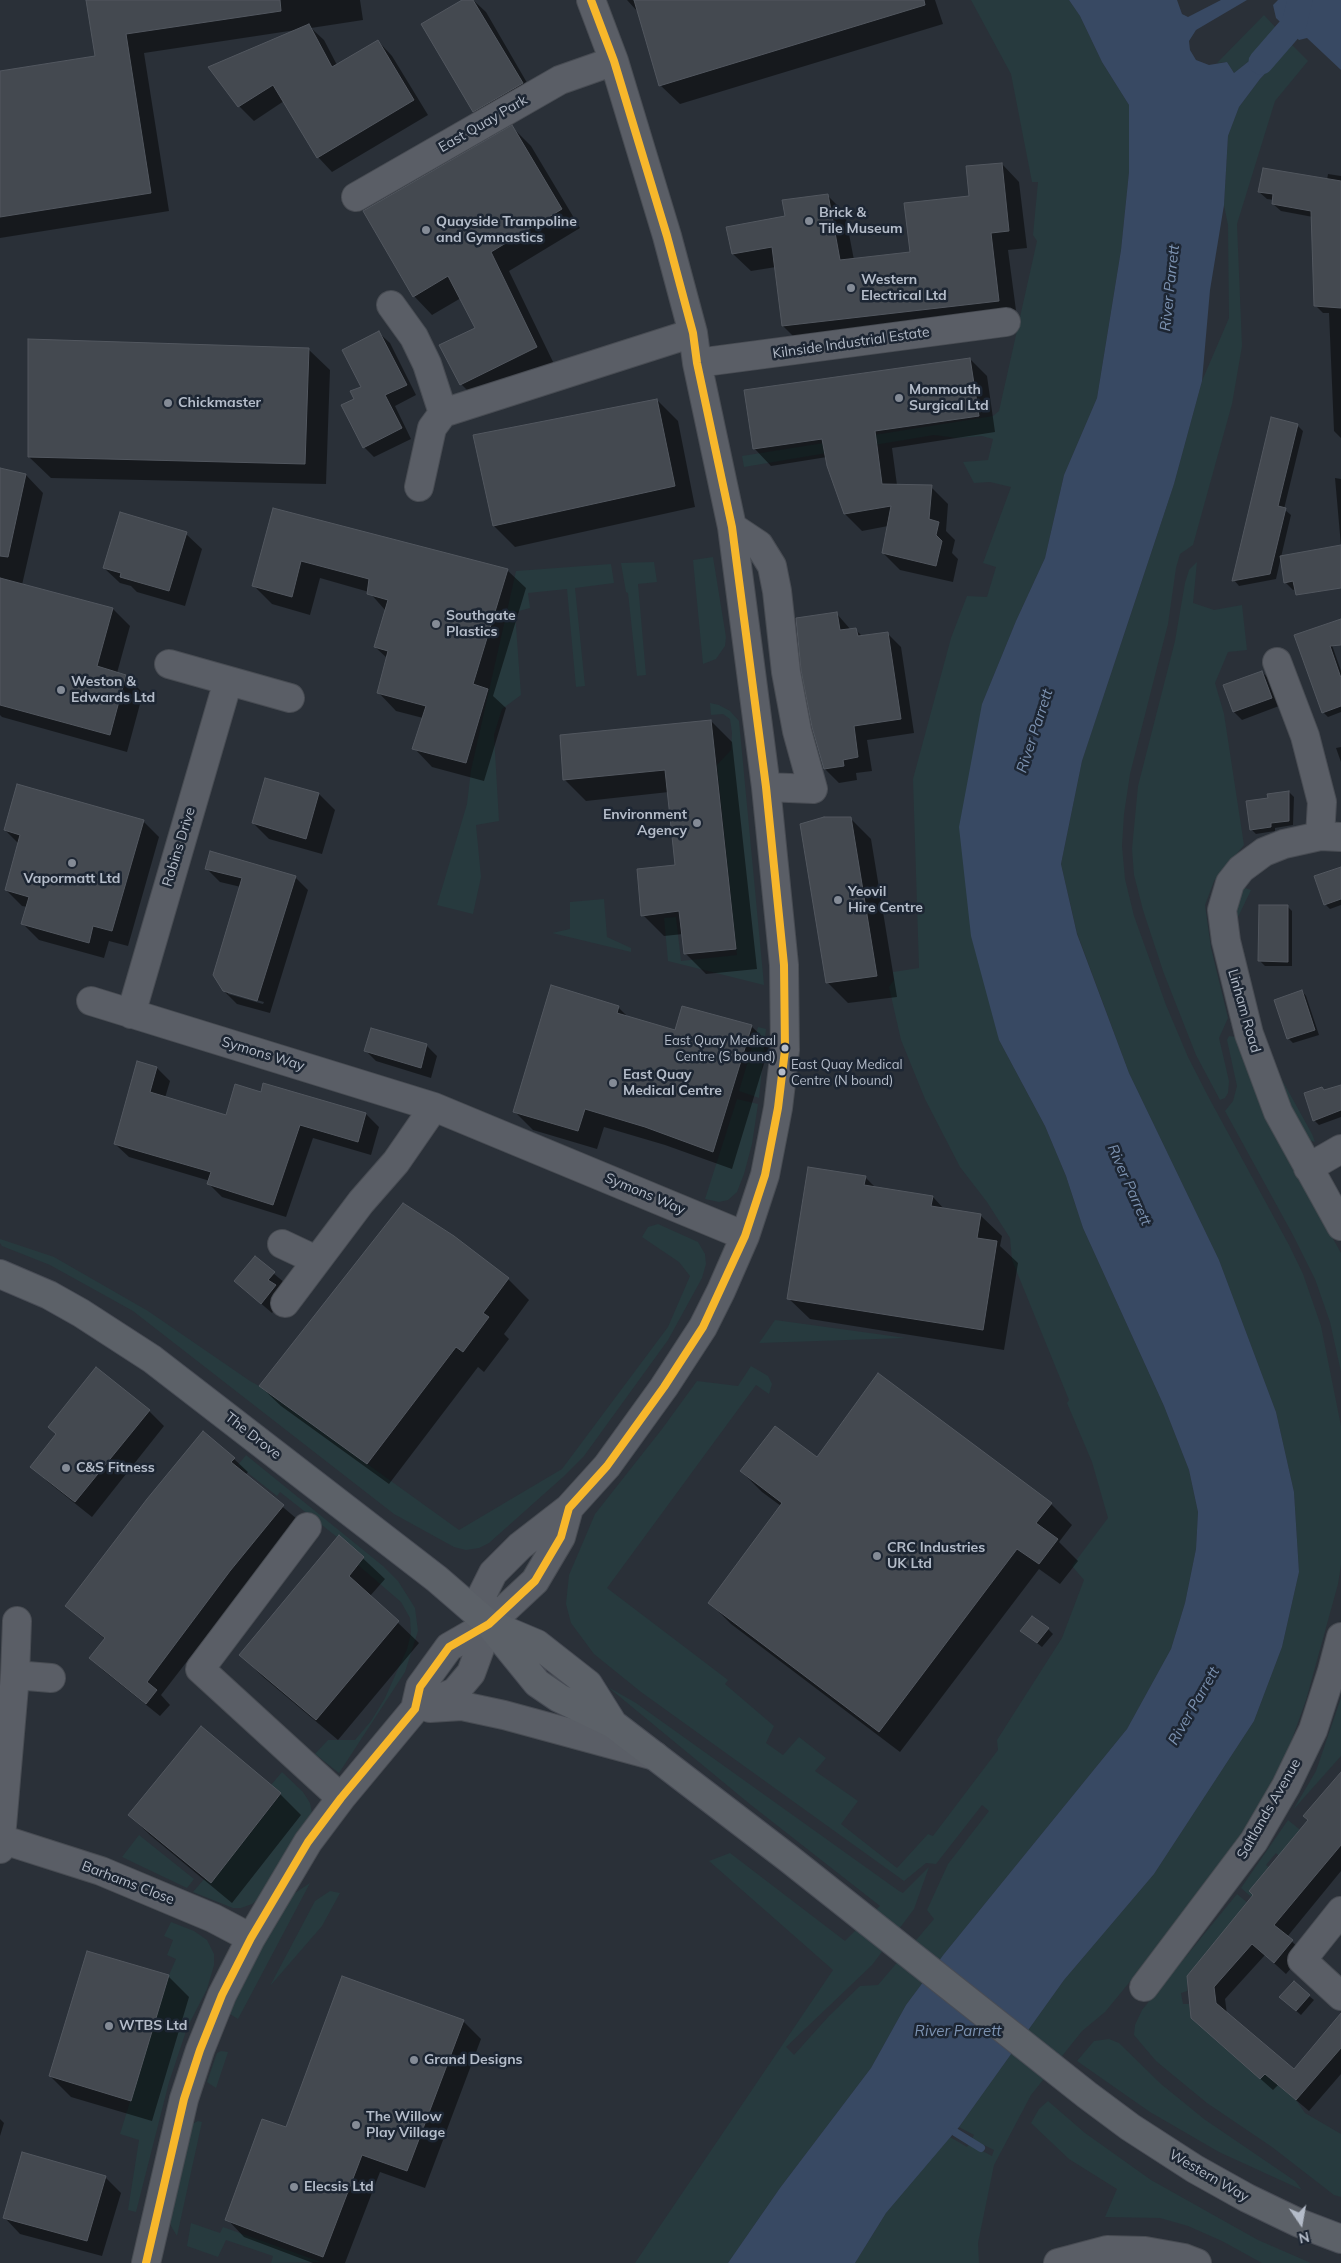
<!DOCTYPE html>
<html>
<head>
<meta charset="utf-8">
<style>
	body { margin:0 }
	#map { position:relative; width:1341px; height:2263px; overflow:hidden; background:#2a3038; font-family:Mulish,sans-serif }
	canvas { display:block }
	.north { position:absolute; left:1276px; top:2198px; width:50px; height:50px; -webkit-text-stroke:4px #1d2633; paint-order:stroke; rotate:168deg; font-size:14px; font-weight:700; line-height:20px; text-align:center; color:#b4bcc9 }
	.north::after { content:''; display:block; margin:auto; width:18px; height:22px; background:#b4bcc9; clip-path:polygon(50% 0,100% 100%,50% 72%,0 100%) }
</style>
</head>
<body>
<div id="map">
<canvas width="1341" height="2263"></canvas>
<div class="north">N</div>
</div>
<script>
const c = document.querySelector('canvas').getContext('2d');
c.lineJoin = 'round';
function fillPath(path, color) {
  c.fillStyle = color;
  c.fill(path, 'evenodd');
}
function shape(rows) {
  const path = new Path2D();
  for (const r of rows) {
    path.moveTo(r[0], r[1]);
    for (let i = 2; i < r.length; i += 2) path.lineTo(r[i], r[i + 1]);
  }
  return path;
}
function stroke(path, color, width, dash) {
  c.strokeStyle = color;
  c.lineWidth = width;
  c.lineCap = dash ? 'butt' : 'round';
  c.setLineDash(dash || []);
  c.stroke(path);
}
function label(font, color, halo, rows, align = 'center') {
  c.font = font + ' Mulish,sans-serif';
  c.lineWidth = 5;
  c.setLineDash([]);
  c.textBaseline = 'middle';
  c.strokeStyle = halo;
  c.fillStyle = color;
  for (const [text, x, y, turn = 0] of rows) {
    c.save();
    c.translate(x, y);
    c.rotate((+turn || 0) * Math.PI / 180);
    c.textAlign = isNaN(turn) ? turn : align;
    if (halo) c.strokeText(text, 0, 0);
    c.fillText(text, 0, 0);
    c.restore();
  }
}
fillPath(shape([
	[971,0,1069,0,1080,16,1102,62,1129,105,1129,172,1121,250,1097,398,1064,475,1045,558,1016,621,982,704,999,1040,1045,1126,1066,1176,1083,1228,1164,1406,1189,1470,1198,1512,1196,1549,1185,1603,1171,1649,1127,1729,944,1954,906,2005,871,2068,780,2188,728,2263,635,2263,833,1970,709,1861,730,1853,845,1941,880,1906,751,1805,608,1687,636,1703,899,1891,903,1893,929,1867,914,1909,872,1965,786,2047,794,2055,829,2016,860,1986,878,1985,934,1919,927,1910,948,1864,989,1811,982,1805,936,1864,926,1863,904,1881,641,1692,594,1654,571,1623,566,1604,569,1575,595,1514,662,1429,697,1381,738,1386,751,1366,768,1376,772,1384,769,1394,756,1385,607,1588,728,1680,725,1684,774,1726,766,1743,783,1755,799,1737,826,1758,815,1771,858,1801,841,1824,897,1868,928,1834,933,1836,998,1750,997,1740,1062,1638,1084,1580,1072,1566,1108,1518,1092,1462,1067,1403,1069,1400,1012,1260,1010,1238,987,1202,960,1167,925,1099,901,1040,889,987,894,980,893,972,919,968,913,779,951,638,967,596,987,597,996,567,983,563,1011,487,990,482,974,483,963,462,988,460,993,439,982,436,956,438,934,435,744,467,742,456,993,416,999,411,1037,241,1033,235,1038,182,1032,182,1011,74],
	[1264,15,1277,29,1258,54,1234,73,1227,62,1217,63],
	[1292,45,1308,61,1275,101,1237,224,1242,346,1232,404,1193,545,1180,554,1176,568,1168,624,1130,774,1124,814,1122,846,1125,879,1134,916,1166,1005,1188,1057,1209,1098,1289,1245,1303,1274,1321,1326,1341,1426,1341,1565,1338,1584,1306,1700,1281,1770,1253,1818,1156,1950,1105,2012,1082,2031,1031,2095,994,2165,978,2243,979,2263,855,2263,886,2213,950,2137,967,2147,969,2144,992,2156,994,2150,972,2139,974,2135,959,2127,1064,1980,1154,1874,1254,1721,1282,1647,1299,1572,1294,1492,1276,1412,1219,1260,1129,1073,1077,933,1061,864,1082,761,1174,484,1202,381,1229,318,1228,225,1224,205,1228,136,1239,107,1260,79],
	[713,557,726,637,725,646,716,659,703,664,693,560],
	[654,562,657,582,638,584,646,675,637,676,628,593,626,592,621,563],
	[1197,562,1193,603,1214,610,1242,605,1247,650,1228,652,1215,683,1224,714,1244,845,1214,881,1205,905,1211,948,1228,1018,1219,1038,1229,1081,1228,1093,1225,1098,1220,1100,1196,1055,1163,971,1143,910,1134,875,1132,849,1138,786,1175,641,1185,583,1189,570],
	[611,564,614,583,575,588,585,686,576,687,567,589,528,593,530,608,515,612,521,695,502,709,494,735,499,821,476,825,481,877,473,914,437,905,467,804,471,770,516,571],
	[710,703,719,705,730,711,739,721,764,985,668,961,664,918,676,917,681,961,737,955,717,765,731,750,732,733,730,719,723,714,711,715],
	[1242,887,1251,890,1238,917,1237,932,1233,904],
	[604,899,607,937,631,948,631,952,552,933,570,929,570,902],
	[758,1027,766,1029,759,1098,739,1091],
	[1229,1036,1236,1037,1274,1130,1298,1177,1341,1253,1341,1372,1330,1322,1315,1279,1293,1235,1225,1111,1233,1101,1237,1086,1227,1040],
	[1276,1069,1312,1134,1315,1142,1309,1140,1295,1121],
	[737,1099,758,1104,752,1144,744,1174,737,1192,728,1200,719,1202,705,1199],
	[658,1224,698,1242,705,1254,706,1264,702,1278,668,1340,584,1456,563,1477,489,1543,479,1548,466,1550,454,1547,394,1514,133,1311,50,1265,2,1246,0,1243,0,1239,54,1257,148,1311,250,1381,259,1386,459,1530,562,1469,668,1327,690,1276,679,1262,642,1237,648,1227],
	[775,1320,906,1338,759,1343],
	[246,1455,383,1566,398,1581,415,1608,418,1631,405,1672,339,1773,315,1754,328,1740,355,1740,371,1721,385,1698,407,1649,411,1633,410,1618,401,1602,358,1565,364,1557,339,1535,337,1537,280,1492,277,1496,238,1465],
	[1341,1698,1341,1756,1293,1810,1316,1771],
	[282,1772,303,1792,310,1803,312,1813,259,1898,252,1904,241,1908,233,1908,193,1892,205,1878,211,1883,281,1794,271,1785],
	[1288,1820,1332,1856,1330,1858,1279,1856,1276,1853,1266,1865,1269,1867,1249,1891,1281,1917,1278,1920,1241,1888],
	[139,1835,194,1879,187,1888,122,1857],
	[310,1883,238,2019,230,2014,230,2012,263,1945,292,1895],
	[330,1891,340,1893,322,1926,270,1986,315,1901],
	[1237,1894,1275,1926,1273,1928,1245,1905,1187,1976,1187,1991,1181,1993,1183,2004,1189,2004,1191,2018,1260,2079,1265,2074,1296,2100,1305,2113,1341,2134,1341,2197,1334,2195,1272,2147,1207,2103,1156,2061,1134,2035,1135,2025,1142,2010],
	[171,1922,194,1931,207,1940,214,1954,214,1965,207,1989,187,2028,169,2082,136,2212,128,2210,139,2140,120,2134,169,1975,176,1959,167,1955,173,1940,164,1936],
	[1109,2039,1119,2043,1161,2084,1204,2119,1295,2181,1302,2190,1219,2152,1150,2112,1077,2061,1094,2041],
	[221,2051,228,2052,216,2088,207,2082,217,2053],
	[1048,2101,1085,2133,1151,2180,1258,2240,1311,2263,1262,2263,1222,2241,1188,2226,1160,2218,1105,2217,1117,2189,1069,2159,1031,2123,1039,2109],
	[198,2121,202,2122,177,2236,171,2226,170,2217,192,2124],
	[191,2223,220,2233,223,2227,321,2262,271,2263,273,2256,226,2240,218,2257,187,2246]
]), '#273a3e');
fillPath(shape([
	[1069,0,1177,0,1182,14,1188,17,1221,0,1247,0,1196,30,1189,41,1190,50,1196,60,1209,65,1227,62,1234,73,1258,54,1277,29,1292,45,1260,79,1239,107,1228,136,1224,205,1210,290,1202,381,1174,484,1082,761,1061,864,1077,934,1129,1073,1219,1260,1276,1412,1294,1492,1299,1572,1282,1647,1254,1721,1154,1874,1064,1980,959,2127,886,2213,855,2263,728,2263,780,2188,871,2068,906,2005,944,1954,1127,1729,1171,1649,1185,1603,1196,1549,1198,1512,1189,1470,1164,1406,1083,1228,1066,1176,1045,1126,999,1040,971,936,959,827,982,704,1016,621,1045,558,1064,475,1097,398,1121,250,1129,172,1129,105,1102,62,1080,16],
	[1278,0,1341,0,1341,70,1307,38,1299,40,1276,18,1273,5]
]), '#384963');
fillPath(shape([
	[88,0,360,0,363,20,311,28,324,40,337,65,378,41,392,56,428,115,332,172,318,157,284,101,254,121,239,106,296,30,144,53,169,211,0,238,0,72,96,57],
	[464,0,473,0,486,12,537,100,490,127,474,111],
	[627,0,935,0,943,24,680,104,660,85,638,12],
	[512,127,531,146,580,228,509,271,555,366,480,403,461,384,477,328,461,298,432,315,414,296],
	[1002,164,1019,182,1027,248,1008,250,1017,318,801,344,783,326,776,267,751,271,733,254,787,217,827,195,845,213,854,260,911,253],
	[1328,174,1341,176,1341,438,1334,431,1329,313,1323,313,1315,305,1313,217,1281,211,1273,204,1274,200,1267,199,1259,192,1327,180],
	[379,333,390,343,416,395,395,406,411,439,374,457,364,447,356,399,362,387],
	[308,349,330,370,326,484,51,478,29,457],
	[970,359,987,376,995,432,892,448,897,485,931,487,948,504,946,531,955,540,952,553,958,559,953,582,900,570,883,553,888,526,862,531,845,514,827,457,771,466,754,448],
	[657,400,678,421,695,507,515,547,494,526],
	[1297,425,1303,431,1284,509,1291,515,1281,557,1341,546,1335,478,1341,479,1341,582,1293,590,1285,582,1281,557,1276,579,1239,586,1234,580],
	[0,469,26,475,43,493,22,585,113,609,130,626,117,673,126,676,143,693,127,752,2,717,0,715],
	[274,509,507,570,526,588,493,696,506,708,484,781,432,767,414,748,423,718,396,711,378,692,387,658,375,647,386,611,369,592,320,578,310,615,272,604,254,586],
	[186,534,202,549,185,606,137,592,131,586,120,583,104,568],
	[837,614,851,630,855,629,863,637,888,634,901,647,914,733,867,740,872,771,856,773,857,780,839,783,825,769],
	[1327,631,1341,671,1341,712,1328,717,1323,712],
	[1262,672,1270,680,1279,706,1242,720,1234,712,1225,685],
	[711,721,732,742,757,969,706,974,685,953,683,934,664,936,643,915,676,866,669,792,586,801,565,780],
	[1341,747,1341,762,1336,748],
	[266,779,319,794,335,810,322,854,269,839,253,823],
	[1289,792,1294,797,1293,825,1275,828,1275,831,1256,834,1251,829,1269,799],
	[850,818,871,839,897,997,848,1003,827,982],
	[143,821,159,837,128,946,109,941,104,958,39,940,23,924,28,907,22,906,6,890,19,844,5,830],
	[1341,868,1341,905,1330,909,1325,904],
	[207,869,295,877,308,890,270,1013,237,1004,224,991,241,887,220,882],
	[228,992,264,1002,263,1004,228,994],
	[1287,906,1292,911,1292,966,1265,966,1260,961],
	[1302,991,1306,996,1319,1035,1293,1043,1288,1038],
	[618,1007,629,1018,675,1031,751,1026,770,1044,732,1169,665,1145,604,1127,597,1149,533,1130,514,1111],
	[372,1029,427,1046,437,1056,431,1078,376,1061,366,1051],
	[138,1063,157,1068,170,1081,165,1098,227,1117,261,1094,366,1114,379,1127,371,1155,313,1138,286,1217,222,1197,209,1184,210,1181,129,1157,115,1144],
	[1341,1086,1341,1117,1319,1125,1314,1120,1325,1091],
	[865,1177,877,1189,933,1197,945,1210,980,1215,1002,1236,1000,1246,1018,1263,1004,1350,810,1319,788,1298],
	[255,1258,285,1283,285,1297,272,1313,235,1281],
	[508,1279,529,1300,504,1334,509,1339,484,1372,478,1367,389,1484,281,1406,260,1386],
	[149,1411,164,1426,92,1517,48,1482,32,1466],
	[234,1459,248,1472,245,1475,297,1519,161,1695,170,1705,160,1716,104,1671,90,1658,106,1640,66,1606],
	[817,1459,1051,1504,1072,1525,1059,1542,1078,1561,1060,1584,1039,1569,900,1752,731,1624,710,1603,781,1506,762,1492,741,1471],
	[339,1536,385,1579,370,1596,419,1643,338,1740,262,1676,241,1655],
	[1048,1629,1053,1634,1042,1647,1027,1635],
	[201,1728,280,1794,301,1815,232,1903,150,1835,129,1815],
	[1341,1774,1341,1871,1287,1937,1304,1953,1286,1974,1265,1955,1225,1999,1227,2014,1294,2071,1341,2032,1341,2074,1309,2111,1278,2085,1273,2090,1192,2018,1255,1896],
	[168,1976,189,1997,152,2121,71,2097,50,2076],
	[1309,1996,1314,2000,1301,2015,1286,2002],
	[463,2021,481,2039,425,2188,380,2172,345,2263,313,2263,244,2237,227,2219],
	[0,2119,4,2123,0,2136],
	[105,2177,121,2193,102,2256,20,2234,5,2218]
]), '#0007');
stroke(shape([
	[955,2132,981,2148]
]), '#384963', 8);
stroke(shape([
	[1261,62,1294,24,1300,0]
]), '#384963', 25);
const building = shape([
	[86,0,280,0,281,11,126,34,151,193,0,217,0,71,95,56,86,0],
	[462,0,473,0,523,83,473,112,421,24,462,0],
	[634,0,924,0,925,5,659,86,634,0],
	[309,24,332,67,378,40,414,100,317,158,273,85,238,107,208,67,309,24],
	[512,125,562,209,491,252,537,347,460,385,439,345,475,328,448,276,413,297,363,211,512,125],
	[1002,163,1009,231,991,233,999,301,782,326,772,247,732,254,726,227,785,216,782,200,828,194,840,260,910,252,904,203,969,196,966,166,1002,163],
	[1263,168,1341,181,1341,308,1314,306,1311,211,1272,204,1273,194,1258,192,1263,168],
	[379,331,407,385,385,395,402,428,363,448,341,405,354,399,350,391,361,387,342,350,379,331],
	[28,339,309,348,305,464,28,457,28,339],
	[970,358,979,416,875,431,882,484,932,485,929,519,939,522,936,535,942,541,936,566,882,553,891,506,844,514,827,466,822,439,753,449,744,390,970,358],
	[657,399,675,486,493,526,473,435,657,399],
	[1271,417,1298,424,1278,506,1286,508,1270,574,1232,581,1271,417],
	[0,468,26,474,8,557,0,556,0,468],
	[273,508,508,569,473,684,488,689,466,763,412,749,426,706,377,693,388,651,374,647,388,600,367,594,369,579,301,561,292,597,252,586,273,508],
	[120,512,187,532,169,591,120,577,121,573,103,568,120,512],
	[1341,545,1341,588,1296,595,1293,581,1284,583,1280,556,1341,545],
	[0,578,113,608,97,666,126,675,110,735,0,705,0,578],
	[837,612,840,630,856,628,858,636,888,632,901,719,854,726,858,757,843,760,844,766,824,769,812,727,801,670,796,618,837,612],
	[1341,619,1341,645,1330,646,1341,678,1341,706,1322,713,1294,635,1341,619],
	[1262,671,1272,698,1233,712,1223,685,1262,671],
	[711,720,736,949,684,954,679,911,641,916,637,869,675,865,665,770,563,780,560,735,711,720],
	[265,778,319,793,306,839,252,823,265,778],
	[17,784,144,820,112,931,93,926,89,943,21,924,29,897,5,890,20,835,4,830,17,784],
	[1289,791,1289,821,1271,823,1271,827,1250,830,1246,801,1268,798,1267,794,1289,791],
	[824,817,851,817,877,976,826,983,800,824,824,817],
	[210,851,296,876,257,1001,223,991,213,975,242,878,205,869,210,851],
	[1341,867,1341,899,1324,905,1314,876,1341,867],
	[1259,905,1288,905,1288,962,1258,961,1259,905],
	[551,985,619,1006,617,1013,675,1030,682,1006,752,1025,713,1152,645,1127,585,1109,578,1131,513,1112,551,985],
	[1302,990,1315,1030,1287,1039,1274,1000,1302,990],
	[371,1028,427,1044,421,1068,364,1051,371,1028],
	[137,1061,157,1067,150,1092,226,1115,235,1084,261,1092,263,1083,366,1113,358,1142,300,1125,273,1205,207,1184,211,1172,114,1144,137,1061],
	[1341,1085,1341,1110,1313,1121,1304,1093,1322,1087,1324,1090,1341,1085],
	[808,1167,866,1176,864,1185,933,1196,931,1206,981,1214,977,1238,997,1241,983,1330,787,1299,808,1167],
	[403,1203,454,1236,509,1278,483,1313,489,1317,463,1352,456,1347,367,1464,259,1386,403,1203],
	[255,1256,275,1272,268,1280,276,1285,261,1304,234,1281,255,1256],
	[96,1367,150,1410,75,1502,30,1467,56,1434,48,1427,96,1367],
	[878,1373,1052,1503,1036,1523,1058,1539,1039,1564,1017,1549,879,1732,708,1603,782,1503,740,1471,775,1426,817,1457,878,1373],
	[203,1431,235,1458,231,1462,284,1505,230,1571,147,1682,157,1690,146,1704,89,1658,105,1638,65,1606,147,1499,203,1431],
	[339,1535,364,1557,349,1576,399,1621,316,1720,239,1655,339,1535],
	[1032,1616,1049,1628,1037,1643,1020,1631,1032,1616],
	[201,1726,281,1793,211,1883,128,1815,201,1726],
	[1341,1772,1341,1845,1274,1925,1293,1940,1274,1963,1252,1944,1214,1987,1216,2003,1294,2069,1341,2013,1341,2048,1296,2100,1265,2074,1260,2079,1191,2018,1187,1976,1253,1895,1249,1891,1308,1820,1303,1816,1341,1772],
	[87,1951,169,1975,131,2101,49,2076,87,1951],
	[342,1976,464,2020,407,2171,362,2155,323,2257,225,2220,262,2119,286,2127,342,1976],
	[1294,1981,1310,1995,1296,2011,1279,1997,1294,1981],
	[22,2152,106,2176,87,2241,3,2218,22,2152]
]);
fillPath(building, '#444950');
stroke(building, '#52575f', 1);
const minor = shape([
	[356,197,560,80,614,61],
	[391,305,414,337,427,364,443,413],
	[697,363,1006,322],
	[419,487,432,428,443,413,693,333],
	[732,527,759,545,772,566,777,591,786,672,797,731,813,789,766,787],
	[1277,662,1305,736,1322,802,1320,836],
	[169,664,290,698],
	[1341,837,1320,836,1284,844,1264,852,1241,869,1230,883,1222,910,1226,941,1249,1034,1278,1112,1341,1226],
	[91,1001,434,1107,745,1236],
	[131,1014,228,681],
	[1308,1168,1341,1149],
	[282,1244,316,1260],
	[285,1303,361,1202,396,1162,434,1107],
	[307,1527,200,1669,341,1798],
	[15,1675,51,1678],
	[430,1708,462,1706,504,1715,655,1756],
	[415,1709,455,1692,471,1673,489,1624,482,1595,493,1573,520,1546,569,1508],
	[1,1839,101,1871,213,1918,251,1938],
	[0,1849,15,1675,17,1621],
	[1341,1911,1302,1960,1341,1996],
	[1144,1987,1254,1841,1286,1786,1313,1730,1332,1671,1341,1637],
	[146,2263,184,2099,200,2050,222,1995,251,1938,308,1842,341,1798,415,1709,420,1687,449,1647,489,1624,535,1581,561,1537,569,1508,607,1466,664,1387,703,1327,721,1291,745,1236,765,1175,778,1108,785,1050,784,965,766,787,732,527,697,363,693,333,667,236,614,61,591,0],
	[1058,2263,1107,2250,1145,2251,1184,2258,1197,2263]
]);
const major = shape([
	[0,1274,49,1295,81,1313,152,1359,437,1579,489,1624,537,1683,559,1698,613,1724,788,1858,1087,2095,1130,2127,1195,2169,1247,2198,1299,2223,1341,2239],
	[492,1625,537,1644,588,1684,613,1724]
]);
stroke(minor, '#484c53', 30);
stroke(major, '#484c55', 30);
stroke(minor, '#5a5e66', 28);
stroke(major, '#5c6168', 28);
stroke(shape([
	[146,2263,184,2099,200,2050,222,1995,251,1938,308,1842,341,1798,415,1709,420,1687,449,1647,489,1624,535,1581,561,1537,569,1508,607,1466,664,1387,703,1327,745,1236,765,1175,778,1108,785,1050,784,965,766,787,732,527,697,363,693,333,667,236,614,61,591,0]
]), '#f7b72b', 8);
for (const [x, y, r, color] of [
	[809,221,5,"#848b96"],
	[426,230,5,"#848b96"],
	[851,288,5,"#848b96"],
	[899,398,5,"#848b96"],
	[168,403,5,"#848b96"],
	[436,624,5,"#848b96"],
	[61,690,5,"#848b96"],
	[697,823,5,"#848b96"],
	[72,863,5,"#848b96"],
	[838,900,5,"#848b96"],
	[785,1048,4.5,"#b4bcc9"],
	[782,1072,4.5,"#b4bcc9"],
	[613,1083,5,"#848b96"],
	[66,1468,5,"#848b96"],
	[877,1556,5,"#848b96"],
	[109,2026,5,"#848b96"],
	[414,2060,5,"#848b96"],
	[356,2125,5,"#848b96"],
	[294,2187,5,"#848b96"]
]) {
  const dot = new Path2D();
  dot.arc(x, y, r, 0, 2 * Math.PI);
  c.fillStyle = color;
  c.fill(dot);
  stroke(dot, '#1d2633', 2);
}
label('13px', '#b4bcc9', '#1d2633', [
	["East Quay Medical",776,1041],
	["Centre (S bound)",776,1057],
	["East Quay Medical",791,1065,"left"],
	["Centre (N bound)",791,1081,"left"]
], 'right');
label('14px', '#b4bcc9', '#1d2633', [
	["East Quay Park",483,124,-30],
	["Kilnside Industrial Estate",851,343,-8],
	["Robins Drive",179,847,-73],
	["Linham Road",1244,1011,74],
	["Symons Way",263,1054,17],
	["Symons Way",645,1194,23],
	["The Drove",253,1436,38],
	["Saltlands Avenue",1269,1809,-60],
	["Barhams Close",128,1883,21],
	["Western Way",1209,2176,30]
]);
label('bold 14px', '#b4bcc9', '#1d2633', [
	["Brick &",819,213],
	["Tile Museum",819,229],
	["Quayside Trampoline",436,222],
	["and Gymnastics",436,238],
	["Western",861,280],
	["Electrical Ltd",861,296],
	["Monmouth",909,390],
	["Surgical Ltd",909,406],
	["Chickmaster",178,403],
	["Southgate",446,616],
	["Plastics",446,632],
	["Weston &",71,682],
	["Edwards Ltd",71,698],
	["Environment",687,815,"right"],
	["Agency",687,831,"right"],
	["Vapormatt Ltd",72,879,"center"],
	["Yeovil",848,892],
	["Hire Centre",848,908],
	["East Quay",623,1075],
	["Medical Centre",623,1091],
	["C&S Fitness",76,1468],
	["CRC Industries",887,1548],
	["UK Ltd",887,1564],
	["WTBS Ltd",119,2026],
	["Grand Designs",424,2060],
	["The Willow",366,2117],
	["Play Village",366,2133],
	["Elecsis Ltd",304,2187]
], 'left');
label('italic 15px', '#7c92b1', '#1d2633', [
	["River Parrett",1170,288,-84],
	["River Parrett",1035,731,-72],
	["River Parrett",1129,1185,66],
	["River Parrett",1194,1706,-60],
	["River Parrett",958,2031]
]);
</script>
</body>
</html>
